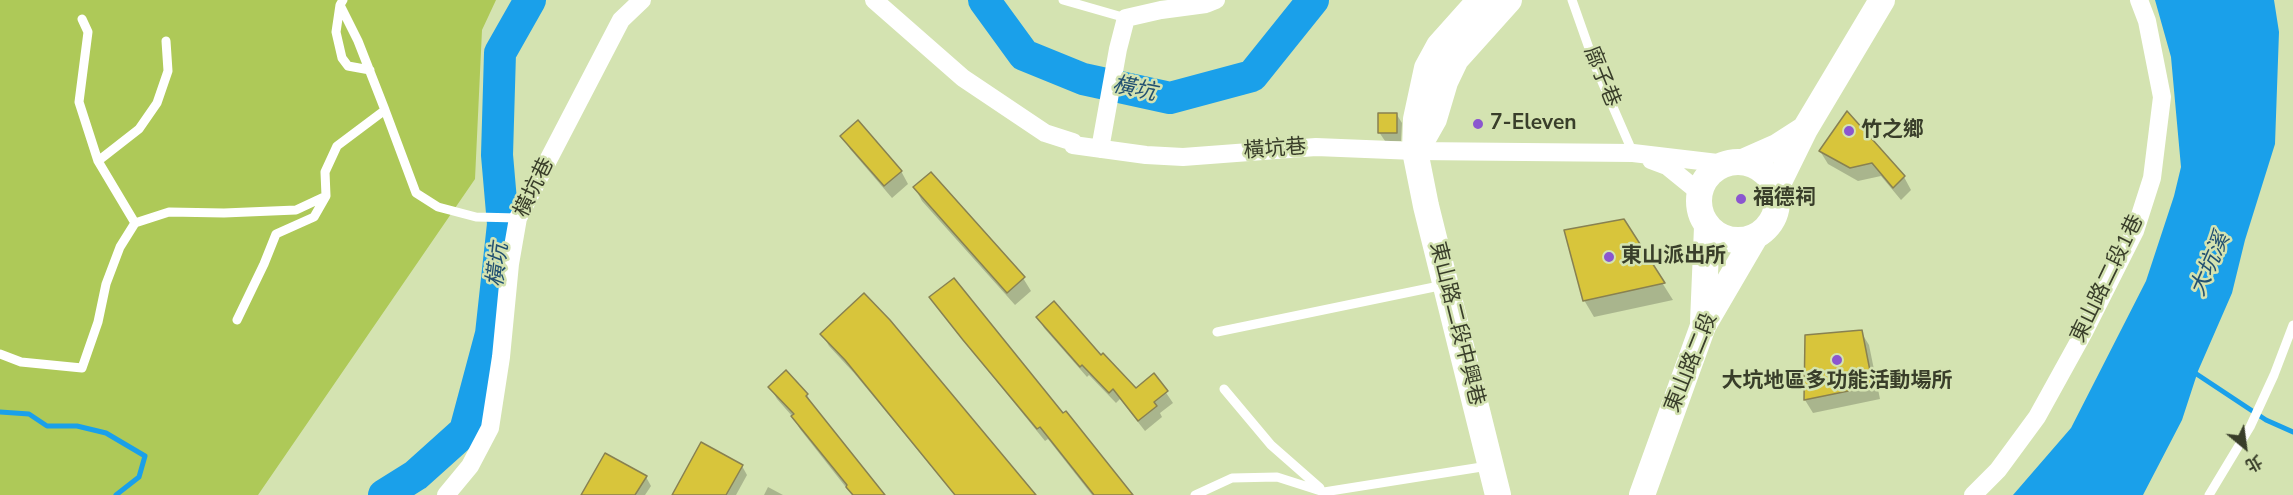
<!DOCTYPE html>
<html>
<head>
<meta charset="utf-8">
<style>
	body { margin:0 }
	#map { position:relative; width:2293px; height:495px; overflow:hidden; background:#d4e3b1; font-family:"Nunito Sans","Noto Sans TC",sans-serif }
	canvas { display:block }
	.north { position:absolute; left:2215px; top:417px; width:60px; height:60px; -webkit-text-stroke:4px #d4e3b1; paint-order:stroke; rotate:151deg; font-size:16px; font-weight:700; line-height:24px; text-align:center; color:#393e2a }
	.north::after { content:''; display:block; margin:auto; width:21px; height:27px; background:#393e2a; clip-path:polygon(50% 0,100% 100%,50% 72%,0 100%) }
</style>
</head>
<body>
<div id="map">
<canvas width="2293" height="495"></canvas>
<div class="north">北</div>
</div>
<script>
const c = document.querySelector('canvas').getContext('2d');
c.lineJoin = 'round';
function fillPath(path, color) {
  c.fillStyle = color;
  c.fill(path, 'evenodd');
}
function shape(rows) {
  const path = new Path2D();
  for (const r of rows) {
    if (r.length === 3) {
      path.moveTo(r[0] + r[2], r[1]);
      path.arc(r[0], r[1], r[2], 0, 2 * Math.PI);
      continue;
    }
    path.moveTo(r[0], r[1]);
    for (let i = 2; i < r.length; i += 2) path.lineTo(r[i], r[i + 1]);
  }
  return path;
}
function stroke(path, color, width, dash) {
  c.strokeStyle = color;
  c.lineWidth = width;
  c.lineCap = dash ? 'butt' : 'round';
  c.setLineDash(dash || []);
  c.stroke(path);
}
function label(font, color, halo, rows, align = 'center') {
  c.font = font + ' "Nunito Sans","Noto Sans TC",sans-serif';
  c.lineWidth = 5;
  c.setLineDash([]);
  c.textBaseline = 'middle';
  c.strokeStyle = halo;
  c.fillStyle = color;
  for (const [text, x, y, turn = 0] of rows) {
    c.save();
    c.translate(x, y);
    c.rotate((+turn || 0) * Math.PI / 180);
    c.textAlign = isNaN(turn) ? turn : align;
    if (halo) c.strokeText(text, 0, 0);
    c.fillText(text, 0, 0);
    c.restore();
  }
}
fillPath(shape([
	[0,0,496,0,482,30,475,179,258,495,0,495]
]), '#aec958');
fillPath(shape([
	[2155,0,2274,0,2279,32,2275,144,2245,240,2232,293,2198,371,2182,420,2143,495,2013,495,2071,428,2146,281,2174,196,2181,167,2171,57]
]), '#1aa0ea');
fillPath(shape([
	[1847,114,1904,177,1911,190,1901,200,1881,176,1858,181,1828,164,1820,151],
	[1397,115,1402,123,1401,141,1385,141,1379,132],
	[842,136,901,171,908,184,892,198,850,149],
	[915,188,1023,278,1031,291,1015,305,922,201],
	[1623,221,1673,300,1594,317,1584,300],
	[931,298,1131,495,1092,495,1048,439,1045,441,939,310],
	[1038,317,1101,357,1136,390,1154,375,1173,403,1160,413,1162,417,1145,431,1120,399,1116,403,1089,375,1087,377,1044,328],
	[1861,332,1869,345,1880,399,1813,413,1805,400],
	[822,334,1034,495,955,495,854,373,829,346],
	[785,372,807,395,814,408,884,495,852,495,800,429,792,416,777,399,770,387],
	[742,466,747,475,736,495,675,495],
	[646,477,651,486,645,495,583,495],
	[768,487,783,495,764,495]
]), '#0003');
stroke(shape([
	[2192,371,2266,420,2293,432],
	[0,412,29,414,47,426,77,426,106,433,145,456,139,477,116,495]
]), '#1aa0ea', 5);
stroke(shape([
	[984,0,1024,55,1083,79,1170,98,1252,76,1313,0],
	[384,495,416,475,465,431,491,334,503,224,497,155,500,53,530,0]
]), '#1aa0ea', 32);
const building = shape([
	[1847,111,1905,176,1893,188,1872,163,1850,168,1819,151,1847,111],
	[1378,113,1397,113,1397,133,1378,133,1378,113],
	[858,120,902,171,884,186,840,136,858,120],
	[931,172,1025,277,1007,293,913,187,931,172],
	[1624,219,1665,283,1583,301,1564,230,1624,219],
	[954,278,1063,413,1066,411,1133,495,1094,495,1040,427,1037,429,963,340,929,297,954,278],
	[864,293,890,320,1036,495,955,495,845,360,820,334,864,293],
	[1054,301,1101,355,1103,353,1136,388,1154,373,1168,391,1154,402,1157,406,1138,421,1113,389,1109,393,1082,365,1080,367,1036,317,1054,301],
	[1862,330,1873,386,1804,400,1805,335,1862,330],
	[786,370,808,394,806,396,885,495,853,495,846,487,847,485,791,416,794,414,768,387,786,370],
	[701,442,743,465,726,495,672,495,701,442],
	[605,453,647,476,635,495,581,495,605,453]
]);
fillPath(building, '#d8c53b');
stroke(building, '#888151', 1.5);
stroke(shape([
	[343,0,340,5,358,41,385,110],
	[1063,0,1126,18],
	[1572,0,1596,68,1633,153],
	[340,5,336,32,342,58,348,66,370,70],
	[82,19,88,32,79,102,98,161,135,223],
	[98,161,139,129,157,103,168,71,166,41],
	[237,320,264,264,276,234,314,217,326,196],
	[1217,332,1444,285],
	[0,354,21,362,82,368,98,322,106,284,120,247,135,223,169,212,224,213,296,210,326,196,325,172,337,146,385,110,416,193,438,207,476,217,518,218],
	[1224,389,1271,445,1320,488],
	[1195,495,1232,478,1277,477,1324,492,1488,466],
	[2209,495,2250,427,2274,375,2293,325]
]), '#fff', 9);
stroke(shape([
	[874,0,963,78,1045,133,1073,142,1073,145,1146,155,1183,157,1316,147,1415,151,1633,153,1726,164],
	[1100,149,1118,49,1126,18,1161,10,1206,4,1216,0],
	[1651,160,1667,166,1699,192],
	[446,495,470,466,490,428,501,357,510,264,518,218,621,20,642,0],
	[1973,495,1998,470,2037,417,2084,332,2135,231,2152,178,2162,97,2147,21,2139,0]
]), '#fff', 18);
stroke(shape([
	[1480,0,1439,46,1427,68,1416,119,1415,151,1426,206,1498,495],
	[1417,149,1434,119,1445,82,1456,59,1509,0],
	[1738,201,39],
	[1743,162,1777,147,1805,129],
	[1775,190,1805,129,1882,0],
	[1703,322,1707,227],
	[1642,495,1703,326,1755,237]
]), '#fff', 26);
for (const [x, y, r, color] of [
	[1478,124,6,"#8b56cf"],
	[1849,131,6,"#8b56cf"],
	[1741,199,6,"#8b56cf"],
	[1609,257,6,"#8b56cf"],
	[1837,360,6,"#8b56cf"]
]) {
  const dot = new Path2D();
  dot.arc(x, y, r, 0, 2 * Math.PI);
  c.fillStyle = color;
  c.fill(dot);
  stroke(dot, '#d4e3b1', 2);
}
label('21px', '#393e2a', '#d4e3b1', [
	["廍子巷",1601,77,68],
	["橫坑巷",1275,150,-4],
	["橫坑巷",535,188,-64],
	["東山路二段1巷",2108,279,-64],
	["東山路二段中興巷",1456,324,76],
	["東山路二段",1692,363,-68]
]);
label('bold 21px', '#393e2a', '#d4e3b1', [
	["7-Eleven",1490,124],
	["竹之鄉",1861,131],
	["福德祠",1753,199],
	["東山派出所",1621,257],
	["大坑地區多功能活動場所",1837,382,"center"]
], 'left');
label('italic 22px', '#235171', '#d4e3b1', [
	["橫坑",1134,90,12],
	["橫坑",499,265,-83],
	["大坑溪",2211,265,-66]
]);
</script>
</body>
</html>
